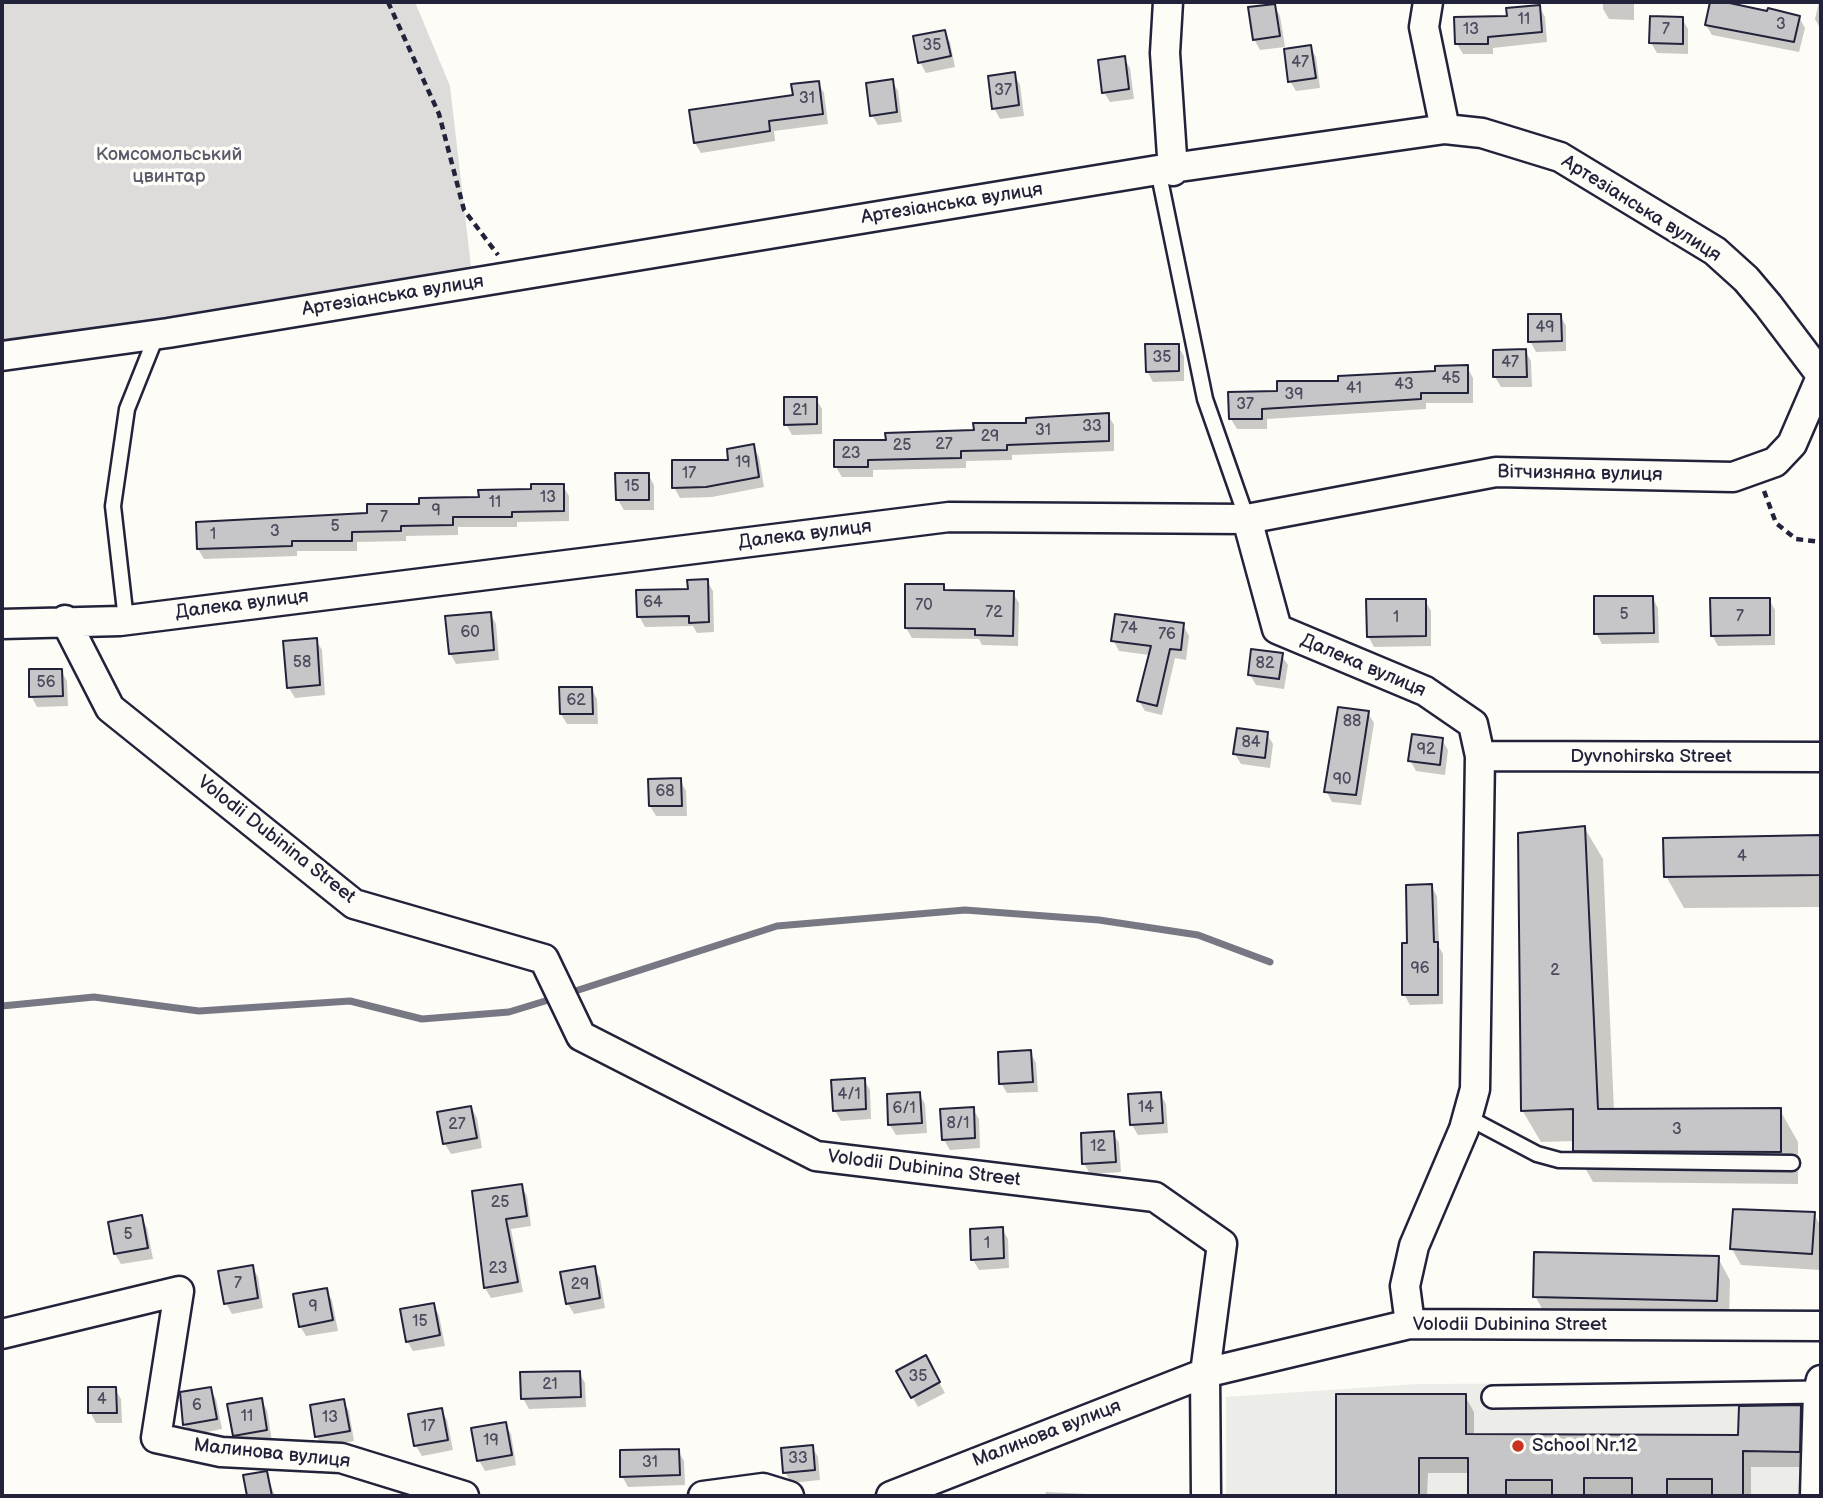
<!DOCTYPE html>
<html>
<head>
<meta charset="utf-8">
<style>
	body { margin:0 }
	#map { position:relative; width:1823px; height:1498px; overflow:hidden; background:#fdfcf7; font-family:"Balsamiq Sans",sans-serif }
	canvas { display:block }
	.frame { position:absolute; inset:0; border:4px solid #22223b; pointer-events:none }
</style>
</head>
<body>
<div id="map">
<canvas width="1823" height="1498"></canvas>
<div class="frame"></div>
</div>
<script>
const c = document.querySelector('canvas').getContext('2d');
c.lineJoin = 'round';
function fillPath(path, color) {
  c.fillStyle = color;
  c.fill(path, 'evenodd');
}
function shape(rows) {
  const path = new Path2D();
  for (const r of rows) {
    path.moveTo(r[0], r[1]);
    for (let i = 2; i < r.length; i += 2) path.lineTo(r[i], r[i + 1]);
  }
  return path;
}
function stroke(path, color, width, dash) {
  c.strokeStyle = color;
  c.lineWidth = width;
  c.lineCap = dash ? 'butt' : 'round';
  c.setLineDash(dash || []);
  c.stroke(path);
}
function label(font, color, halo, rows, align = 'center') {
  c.font = font + ' "Balsamiq Sans",sans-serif';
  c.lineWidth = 7;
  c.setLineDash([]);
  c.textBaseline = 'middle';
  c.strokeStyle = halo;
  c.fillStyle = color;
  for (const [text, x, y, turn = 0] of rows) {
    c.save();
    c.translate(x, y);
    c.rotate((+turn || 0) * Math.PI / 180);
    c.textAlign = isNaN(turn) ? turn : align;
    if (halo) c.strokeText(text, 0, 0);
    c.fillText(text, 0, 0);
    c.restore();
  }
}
fillPath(shape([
	[1811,1382,1808,1496,1226,1496,1226,1397,1416,1384]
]), '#ecece9');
fillPath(shape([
	[2,2,415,2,450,86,473,284,2,356]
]), '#dddcdb');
fillPath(shape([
	[1603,2,1634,2,1634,20,1609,19,1603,9],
	[1712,2,1799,17,1805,28,1799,52,1712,35,1706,25],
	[1819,2,1821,2,1821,30,1815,19],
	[1274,5,1280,16,1285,47,1260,50,1254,39],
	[1539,6,1545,17,1547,42,1493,48,1493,54,1463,54,1457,44],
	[1682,18,1688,29,1688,54,1657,53,1651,43],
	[944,32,950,42,955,67,926,73,920,62],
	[1310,47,1316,57,1320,88,1296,91,1290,81],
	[1124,58,1130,68,1134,99,1110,102,1104,92],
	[1014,74,1020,85,1024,116,1000,119,994,108],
	[892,81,898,91,902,122,878,125,872,115],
	[818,83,824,93,828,124,774,131,775,141,701,153,695,143,691,112,795,96],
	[1560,315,1566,326,1566,351,1536,352,1530,341],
	[1178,346,1184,356,1184,381,1153,382,1147,371],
	[1525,351,1531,361,1532,387,1501,387,1495,377],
	[1467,367,1473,378,1473,403,1426,403,1426,409,1267,419,1267,429,1237,429,1231,419,1279,392],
	[816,399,822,409,822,434,792,435,786,424],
	[1108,415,1114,425,1114,451,1012,455,1012,460,966,461,966,468,873,470,873,477,842,477,836,467,836,442,887,441],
	[753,446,759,457,764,487,712,497,680,498,674,487,731,461],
	[648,474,654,485,654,510,624,510,618,500],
	[563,486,569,496,569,521,517,522,517,527,458,527,458,535,406,536,406,541,357,542,357,551,297,551,297,556,204,559,198,549,421,505],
	[707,581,713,591,714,632,697,633,693,626,645,627,639,616],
	[943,586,946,592,1013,593,1019,603,1018,646,982,645,979,639,912,638,906,628],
	[1652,597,1658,608,1659,643,1602,644,1596,633],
	[1769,599,1775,610,1775,645,1718,646,1712,635],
	[1425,600,1431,611,1431,646,1374,647,1368,636],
	[490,613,496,624,499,660,456,664,450,653],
	[1183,625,1189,636,1186,660,1175,658,1162,715,1145,711,1139,701,1150,655,1119,651,1113,640],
	[316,640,322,650,325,695,295,698,289,688],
	[1281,655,1288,665,1284,689,1256,685,1250,675],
	[61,671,67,681,68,706,37,707,31,696],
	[591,688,597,699,598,724,567,724,561,714],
	[1368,713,1374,723,1361,805,1332,802,1326,791],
	[1267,734,1273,744,1270,768,1241,764,1235,754],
	[1442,740,1448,750,1445,775,1416,771,1410,760],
	[680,780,686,791,687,816,656,816,650,806],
	[1584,827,1603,859,1614,1111,1780,1110,1798,1142,1798,1184,1593,1182,1575,1150,1575,1141,1541,1142,1522,1110],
	[1821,837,1821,907,1684,908,1666,876,1665,840],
	[1431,886,1437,896,1439,947,1443,954,1443,1004,1410,1005,1404,994,1409,944],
	[1030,1052,1036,1063,1038,1092,1007,1093,1001,1083],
	[864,1080,870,1090,871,1119,841,1121,835,1111],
	[919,1094,925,1104,927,1133,896,1135,890,1125],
	[1160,1094,1166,1104,1168,1133,1138,1135,1132,1125],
	[471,1107,477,1118,482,1148,451,1154,445,1144],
	[973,1109,979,1119,980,1148,950,1150,944,1140],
	[1113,1133,1119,1143,1121,1172,1090,1174,1084,1163],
	[521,1186,527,1196,531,1226,511,1229,523,1292,491,1298,485,1288,480,1257,484,1257],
	[1814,1214,1821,1227,1821,1270,1741,1265,1732,1249],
	[141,1217,147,1228,153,1259,121,1264,115,1254],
	[1002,1229,1008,1239,1009,1268,979,1270,973,1260],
	[1718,1258,1730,1280,1729,1322,1547,1318,1535,1296],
	[252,1267,258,1277,263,1308,232,1314,226,1303],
	[594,1268,600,1278,605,1308,574,1314,568,1304,562,1273],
	[326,1290,332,1300,338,1331,306,1336,300,1326],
	[433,1305,439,1315,445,1346,413,1351,407,1341],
	[925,1357,945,1393,918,1407,899,1372],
	[579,1372,585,1383,586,1407,529,1409,523,1398],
	[115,1389,121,1399,122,1423,96,1423,90,1412],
	[210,1389,216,1399,222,1429,191,1435,185,1425,182,1394],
	[1338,1396,1465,1396,1474,1412,1474,1436,1740,1437,1800,1407,1809,1423,1808,1467,1751,1467,1751,1496,1592,1494,1592,1496,1469,1496,1469,1473,1428,1473,1427,1496,1338,1496],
	[261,1400,267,1410,272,1441,241,1446,235,1435],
	[343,1401,349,1411,354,1441,323,1447,317,1437,312,1406],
	[441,1410,447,1420,453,1450,422,1456,416,1446,410,1415],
	[505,1424,511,1434,516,1465,485,1471,479,1460],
	[812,1447,818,1457,820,1480,791,1483,785,1472],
	[678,1451,684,1461,685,1485,628,1487,622,1476],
	[266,1473,275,1496,249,1496,245,1477],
	[1046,1492,1129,1496,1045,1496]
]), '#0003');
stroke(shape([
	[566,994,777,926,965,910,1099,920,1198,935,1270,962],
	[2,1006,94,997,199,1011,350,1001,422,1019,509,1012,555,998]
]), '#787885', 7);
const building = shape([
	[1710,2,1725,2,1767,11,1768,8,1800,16,1794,42,1705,25,1710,2],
	[1275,4,1280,36,1253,40,1248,7,1275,4],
	[1540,5,1542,32,1488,37,1488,44,1455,44,1454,17,1507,16,1506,8,1540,5],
	[1650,16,1683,17,1683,44,1649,43,1650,16],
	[945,30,951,56,918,63,913,36,945,30],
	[1311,45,1316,78,1288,82,1284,49,1311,45],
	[1125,56,1129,89,1102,93,1098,60,1125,56],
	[1015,72,1019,105,992,109,988,76,1015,72],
	[893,79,897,112,870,116,866,83,893,79],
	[819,81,823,114,769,121,770,131,694,143,689,110,793,95,791,84,819,81],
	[1528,314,1561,314,1562,341,1528,342,1528,314],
	[1145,344,1179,344,1179,371,1146,372,1145,344],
	[1526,349,1527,377,1493,377,1493,350,1526,349],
	[1468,365,1468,393,1421,393,1421,399,1262,409,1262,419,1229,419,1228,392,1277,391,1277,381,1338,381,1338,376,1435,371,1435,366,1468,365],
	[784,397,817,397,817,424,784,425,784,397],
	[1109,413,1109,441,1007,445,1007,450,961,451,961,458,868,460,868,467,834,467,834,440,886,440,885,433,974,430,973,423,1026,423,1026,418,1109,413],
	[754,444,759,477,706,487,672,488,672,460,728,460,727,449,754,444],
	[615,473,649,473,649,500,616,500,615,473],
	[531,484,564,484,564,511,512,512,512,517,453,517,453,525,401,526,401,531,352,532,352,541,292,541,292,546,197,549,196,522,367,513,367,504,419,504,419,498,479,497,478,490,531,489,531,484],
	[708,579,709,622,689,623,689,616,637,617,636,590,688,589,687,580,708,579],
	[905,584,944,584,944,590,1014,591,1013,636,975,635,975,629,905,628,905,584],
	[1594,596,1653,596,1654,633,1594,634,1594,596],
	[1710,598,1770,598,1770,635,1711,636,1710,598],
	[1366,599,1426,599,1426,636,1367,637,1366,599],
	[491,612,494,650,449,654,445,616,491,612],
	[1115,614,1184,623,1181,650,1170,649,1157,706,1137,701,1151,646,1111,641,1115,614],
	[317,638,320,685,287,688,283,641,317,638],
	[1251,649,1283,653,1279,679,1248,675,1251,649],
	[29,669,62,669,63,696,29,697,29,669],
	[559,687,592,687,593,714,560,714,559,687],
	[1338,707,1369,711,1356,795,1324,792,1338,707],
	[1237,728,1268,732,1265,758,1233,754,1237,728],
	[1412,734,1443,738,1440,765,1408,761,1412,734],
	[681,778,682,806,649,806,648,779,681,778],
	[1585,826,1598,1109,1781,1108,1781,1152,1573,1151,1573,1109,1521,1111,1518,833,1585,826],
	[1821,835,1821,875,1664,877,1663,838,1821,835],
	[1432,884,1434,942,1438,942,1438,995,1402,995,1402,943,1407,943,1406,885,1432,884],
	[1031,1050,1033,1082,999,1084,998,1052,1031,1050],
	[865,1078,866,1109,833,1111,831,1080,865,1078],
	[920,1092,922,1123,888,1125,887,1094,920,1092],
	[1161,1092,1163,1123,1130,1125,1128,1094,1161,1092],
	[471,1106,477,1138,443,1144,437,1112,471,1106],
	[974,1107,975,1138,942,1140,940,1109,974,1107],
	[1114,1131,1116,1162,1082,1164,1081,1133,1114,1131],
	[522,1184,527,1216,506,1219,518,1282,484,1288,472,1191,522,1184],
	[1733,1209,1815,1212,1812,1254,1730,1249,1733,1209],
	[142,1215,148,1248,114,1254,108,1222,142,1215],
	[1003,1227,1004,1258,971,1260,970,1229,1003,1227],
	[1534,1252,1719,1256,1717,1301,1533,1297,1534,1252],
	[253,1265,258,1298,224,1304,218,1271,253,1265],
	[595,1266,600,1298,566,1304,560,1272,595,1266],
	[327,1288,333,1320,299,1327,293,1294,327,1288],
	[434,1303,440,1335,406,1342,400,1309,434,1303],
	[926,1355,940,1382,911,1398,896,1371,926,1355],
	[580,1371,581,1397,521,1399,520,1372,580,1371],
	[88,1387,116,1387,117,1413,88,1413,88,1387],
	[211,1387,217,1419,183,1425,180,1392,211,1387],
	[1336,1394,1466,1394,1466,1434,1738,1435,1739,1406,1801,1405,1800,1452,1743,1451,1743,1496,1712,1496,1712,1479,1667,1479,1667,1496,1632,1496,1632,1478,1584,1478,1584,1496,1552,1496,1552,1480,1506,1480,1506,1496,1468,1496,1468,1458,1419,1458,1419,1496,1336,1496,1336,1394],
	[262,1398,267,1430,233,1436,227,1404,262,1398],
	[344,1399,350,1431,315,1437,310,1405,344,1399],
	[442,1408,448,1440,414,1446,408,1414,442,1408],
	[506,1422,512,1455,477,1461,471,1428,506,1422],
	[813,1445,815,1470,783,1473,781,1448,813,1445],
	[679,1449,680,1475,620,1477,620,1450,679,1449],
	[267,1471,272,1496,247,1496,243,1475,267,1471]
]);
fillPath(building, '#c6c6c8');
stroke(building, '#22223b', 2);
const service = shape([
	[1158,170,1205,399,1247,519],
	[126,620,113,506,127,409,157,334],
	[1467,1117,1537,1154,1559,1160,1792,1163]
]);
const pedestrian = shape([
	[1493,1397,1818,1392]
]);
const minor = shape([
	[1168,2,1165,53,1173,171],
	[1428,2,1424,27,1445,129],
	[2,356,168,333,1158,170,1445,129,1482,133,1560,157,1715,251,1746,279,1768,305,1821,375],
	[1247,519,1277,629,1425,691,1473,724,1480,756,1475,1089,1464,1129,1414,1246,1405,1286,1410,1324],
	[65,620,110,708,354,904,544,959,581,1036,816,1156,1155,1197,1222,1244,1205,1373,1206,1496],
	[2,624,120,621,949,517,1247,519,1496,472,1733,477,1775,462,1792,444,1821,377],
	[1480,756,1821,757],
	[2,1334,179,1291,156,1438,221,1452,341,1458,464,1496],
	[1816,1459,1818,1392,1821,1380],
	[703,1496,763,1488,789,1496],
	[891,1496,1205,1373,1410,1324,1821,1326],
	[1815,1496,1816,1459,1821,1459]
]);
stroke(service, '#22223b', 19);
stroke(pedestrian, '#22223b', 26);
stroke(minor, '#22223b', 33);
stroke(shape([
	[388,2,439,114,464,210,498,255],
	[1764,491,1776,523,1796,539,1821,542]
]), '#22223b', 4.5, [7, 5]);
stroke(service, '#fdfcf7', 14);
stroke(pedestrian, '#fdfcf7', 21);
stroke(minor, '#fdfcf7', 28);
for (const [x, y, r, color] of [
	[1518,1446,7,"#c8321e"]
]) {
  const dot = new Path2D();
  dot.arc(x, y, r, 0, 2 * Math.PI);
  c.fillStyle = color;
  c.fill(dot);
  stroke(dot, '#fdfcf7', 2.5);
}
label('16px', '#4b4b5e', null, [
	["11",1524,20],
	["3",1781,25],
	["13",1471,30],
	["7",1666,30],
	["35",932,46],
	["47",1300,63],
	["37",1003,91],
	["31",807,99],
	["49",1545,328],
	["35",1162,358],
	["47",1510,363],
	["45",1451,379],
	["43",1404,385],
	["41",1354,389],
	["39",1294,395],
	["37",1245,405],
	["21",800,411],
	["33",1092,427],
	["31",1043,431],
	["29",990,437],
	["27",944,445],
	["25",902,446],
	["23",851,454],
	["19",743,463],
	["17",689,474],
	["15",632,487],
	["13",548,498],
	["11",495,503],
	["9",436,511],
	["7",384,518],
	["5",335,527],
	["3",275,532],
	["1",213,535],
	["64",653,603],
	["70",924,606],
	["72",994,613],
	["5",1624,615],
	["7",1740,617],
	["1",1396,618],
	["74",1129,629],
	["60",470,633],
	["76",1167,635],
	["58",302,663],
	["82",1265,664],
	["56",46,683],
	["62",576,701],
	["88",1352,722],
	["84",1251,743],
	["92",1426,750],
	["90",1342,780],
	["68",665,792],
	["4",1742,857],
	["96",1420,969],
	["2",1555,971],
	["4/1",849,1095],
	["14",1146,1108],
	["6/1",904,1109],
	["8/1",958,1124],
	["27",457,1125],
	["3",1677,1130],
	["12",1098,1147],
	["25",500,1203],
	["5",128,1235],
	["1",987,1244],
	["23",498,1269],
	["7",238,1284],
	["29",580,1285],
	["9",313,1307],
	["15",420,1322],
	["35",918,1377],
	["21",550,1385],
	["4",102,1400],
	["6",197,1406],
	["11",247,1417],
	["13",330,1418],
	["17",428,1427],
	["19",491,1441],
	["33",798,1459],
	["31",650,1463]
]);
label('19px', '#5a5a6b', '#fdfcf7', [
	["Комсомольський",169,155],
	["цвинтар",169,177]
]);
label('19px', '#22223b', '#fdfcf7', [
	["Артезіанська вулиця",952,204,-9],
	["Артезіанська вулиця",1641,209,32],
	["Артезіанська вулиця",393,296,-9],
	["Вітчизняна вулиця",1580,474,1],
	["Далека вулиця",805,535,-7],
	["Далека вулиця",242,605,-7],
	["Далека вулиця",1363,666,23],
	["Dyvnohirska Street",1651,757],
	["Volodii Dubinina Street",276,840,38],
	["Volodii Dubinina Street",924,1169,7],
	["Volodii Dubinina Street",1510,1325],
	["Малинова вулиця",1047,1434,-21],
	["Малинова вулиця",272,1454,6]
]);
label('19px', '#22223b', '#fdfcf7', [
	["School Nr.12",1532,1446]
], 'left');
</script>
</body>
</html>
